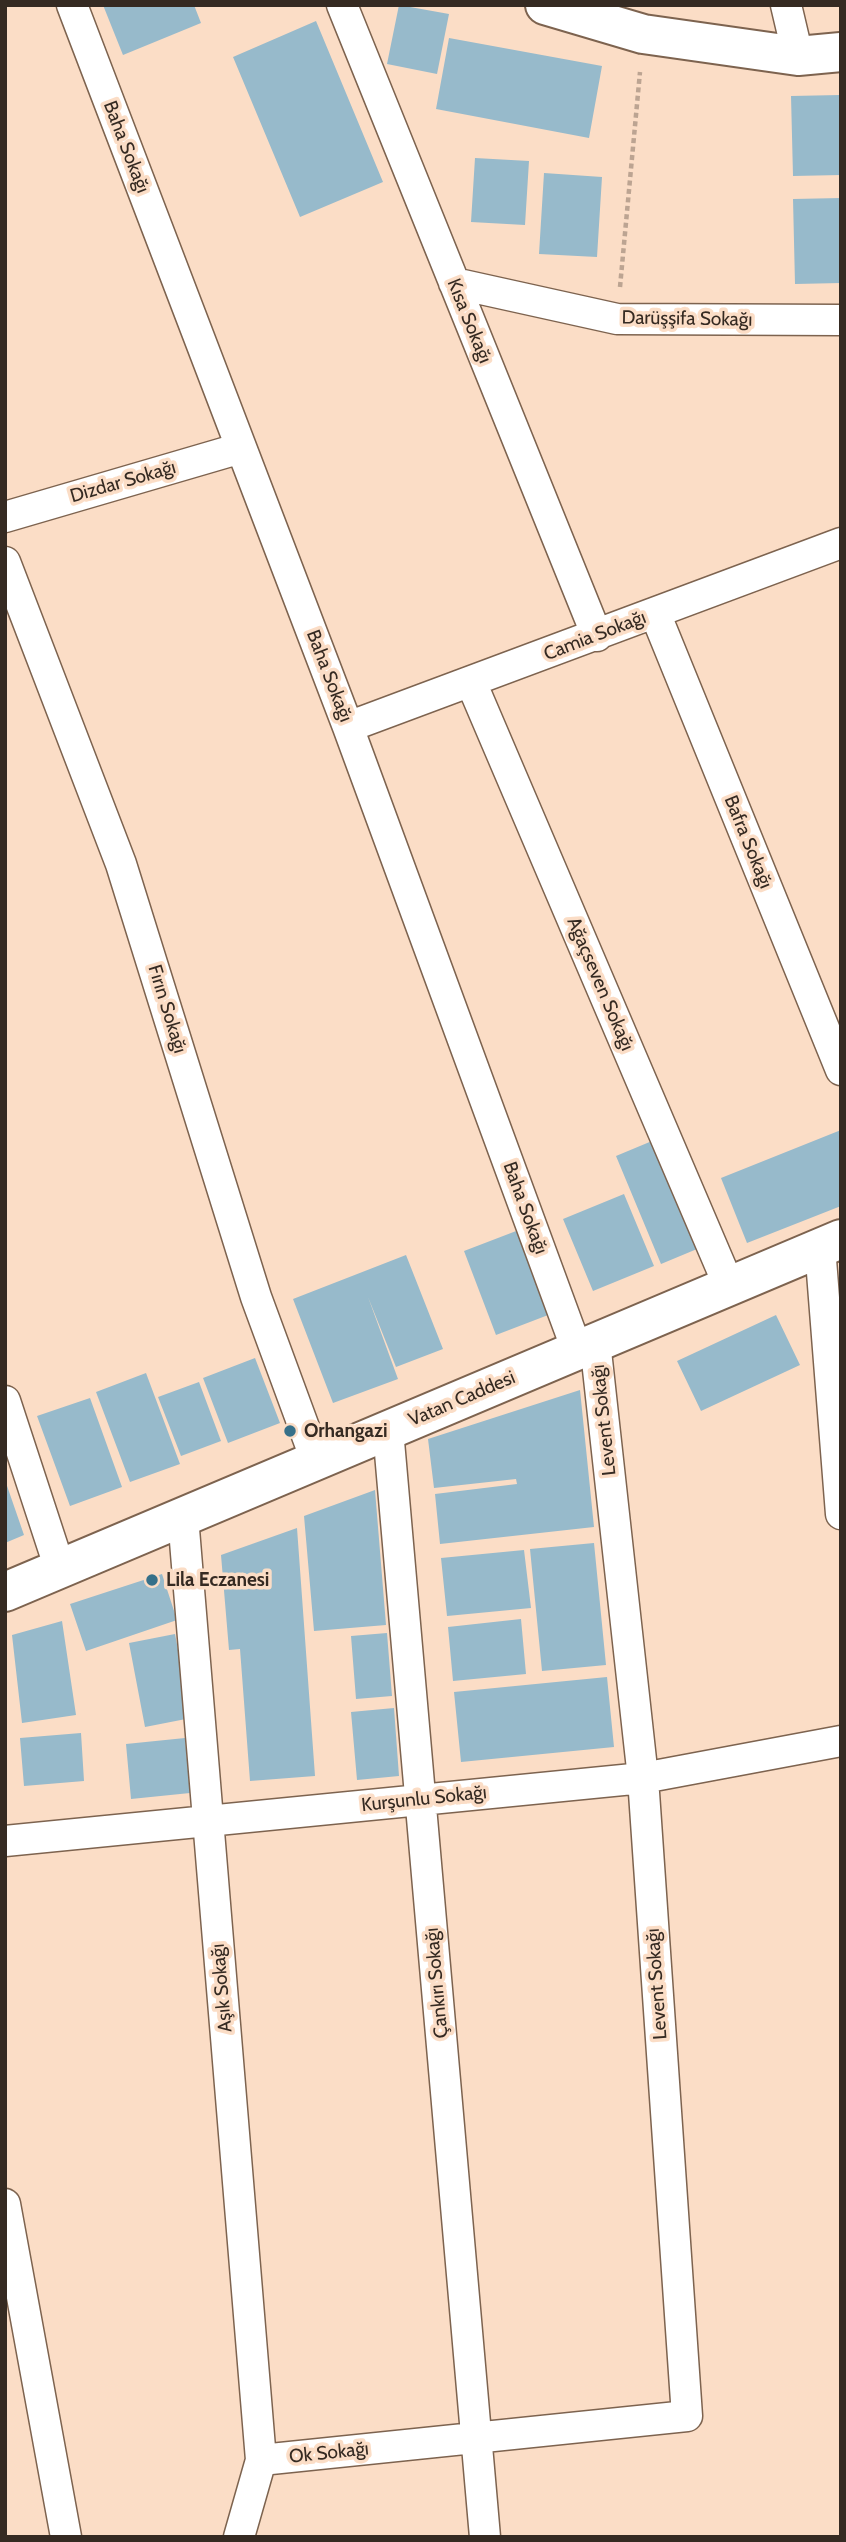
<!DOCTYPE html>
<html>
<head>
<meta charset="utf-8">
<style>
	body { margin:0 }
	#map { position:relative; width:846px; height:2542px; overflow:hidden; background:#fbddc6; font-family:Cabin,sans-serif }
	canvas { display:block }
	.frame { position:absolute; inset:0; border:7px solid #352a22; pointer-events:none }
</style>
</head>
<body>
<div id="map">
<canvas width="846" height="2542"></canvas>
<div class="frame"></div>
</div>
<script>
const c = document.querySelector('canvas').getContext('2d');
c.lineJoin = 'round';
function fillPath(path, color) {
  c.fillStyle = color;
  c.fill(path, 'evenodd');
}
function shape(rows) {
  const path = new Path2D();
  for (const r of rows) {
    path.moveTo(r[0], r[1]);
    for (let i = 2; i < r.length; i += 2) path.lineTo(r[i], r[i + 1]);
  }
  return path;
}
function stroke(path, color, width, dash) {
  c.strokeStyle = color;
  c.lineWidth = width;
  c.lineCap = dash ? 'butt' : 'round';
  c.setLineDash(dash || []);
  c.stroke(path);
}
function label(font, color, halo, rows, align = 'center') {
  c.font = font + ' Cabin,sans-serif';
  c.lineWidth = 7;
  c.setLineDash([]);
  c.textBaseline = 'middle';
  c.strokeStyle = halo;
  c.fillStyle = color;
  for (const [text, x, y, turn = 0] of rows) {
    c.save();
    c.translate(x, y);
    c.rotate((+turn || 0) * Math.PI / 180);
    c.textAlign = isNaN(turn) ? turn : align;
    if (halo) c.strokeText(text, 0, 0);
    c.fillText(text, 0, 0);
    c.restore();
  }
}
fillPath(shape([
	[103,5,194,5,201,23,123,55],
	[399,5,449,14,437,74,387,64],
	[316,21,383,182,300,217,233,57],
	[449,38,602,66,589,138,436,109],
	[840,95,841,175,793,176,791,96],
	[475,158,529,161,525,225,471,222],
	[544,173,602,177,597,257,539,254],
	[841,198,841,283,795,284,793,199],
	[841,1130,841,1206,747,1243,721,1178],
	[652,1141,697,1249,661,1264,616,1156],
	[624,1194,654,1266,593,1291,563,1219],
	[524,1228,556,1312,496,1335,464,1251],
	[406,1255,443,1349,396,1367,368,1297,398,1379,333,1403,293,1299],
	[776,1315,800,1365,701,1411,677,1361],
	[255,1358,280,1423,228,1443,203,1378],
	[146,1373,180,1464,130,1482,96,1392],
	[199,1382,221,1441,181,1456,158,1397],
	[580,1390,594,1527,440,1544,435,1494,517,1484,516,1479,434,1488,428,1439],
	[90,1398,122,1487,70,1506,37,1416],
	[5,1480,24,1535,5,1543],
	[375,1490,386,1625,314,1631,304,1516],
	[297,1528,315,1776,250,1781,240,1649,229,1650,221,1555],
	[594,1543,606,1665,542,1671,530,1549],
	[524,1550,531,1608,447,1616,441,1558],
	[162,1574,177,1620,86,1651,70,1604],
	[521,1619,526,1674,453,1681,448,1627],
	[62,1621,76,1715,22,1723,12,1635],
	[387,1633,392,1696,356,1699,351,1636],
	[175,1634,191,1718,145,1727,129,1643],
	[607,1677,614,1747,461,1762,454,1692],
	[394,1708,399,1776,357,1780,351,1712],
	[81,1733,84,1781,24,1786,20,1738],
	[185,1738,190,1793,131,1799,126,1744]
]), '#97bacb');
const street = shape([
	[72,5,348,727,577,1350],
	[342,5,597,636],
	[786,5,798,56],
	[454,283,617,319,841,320],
	[5,517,241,448],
	[5,562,121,864,256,1297,316,1460],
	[655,613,841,1070],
	[471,682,729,1286],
	[348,727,841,543],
	[820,1247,841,1514],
	[5,1401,60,1569],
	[388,1430,485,2537],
	[183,1517,261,2460,239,2537],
	[5,1841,643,1778,841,1741],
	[5,2204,66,2537],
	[261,2460,687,2416,643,1778,595,1342]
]);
const secondary = shape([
	[545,5,643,34,798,56,841,52],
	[5,1592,841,1239]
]);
stroke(street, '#7d634f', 33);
stroke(secondary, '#7d634f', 42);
stroke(shape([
	[620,287,640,72]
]), '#bca492', 4.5, [5, 3.5]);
stroke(street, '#fff', 30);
stroke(secondary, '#fff', 38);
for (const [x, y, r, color] of [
	[290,1431,7,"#367089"],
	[152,1580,7,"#367089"]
]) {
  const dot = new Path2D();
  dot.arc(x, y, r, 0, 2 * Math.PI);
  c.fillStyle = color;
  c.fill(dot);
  stroke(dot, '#fbddc6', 2.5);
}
label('19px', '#352a22', '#fbddc6', [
	["Baha Sokağı",126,147,69],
	["Darüşşifa Sokağı",687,319,1],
	["Kısa Sokağı",469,321,68],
	["Dizdar Sokağı",123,482,-16],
	["Camia Sokağı",595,636,-21],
	["Baha Sokağı",329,676,69],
	["Bafra Sokağı",748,842,68],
	["Ağaçseven Sokağı",600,984,67],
	["Fırın Sokağı",167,1009,73],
	["Baha Sokağı",525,1208,70],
	["Vatan Caddesi",462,1399,-23],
	["Levent Sokağı",604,1420,-96],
	["Kurşunlu Sokağı",424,1799,-6],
	["Çankırı Sokağı",437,1983,-95],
	["Levent Sokağı",657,1984,-94],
	["Aşık Sokağı",222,1988,-95],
	["Ok Sokağı",329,2453,-6]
]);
label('bold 19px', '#352a22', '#fbddc6', [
	["Orhangazi",304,1431],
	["Lila Eczanesi",166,1580]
], 'left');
</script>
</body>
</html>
